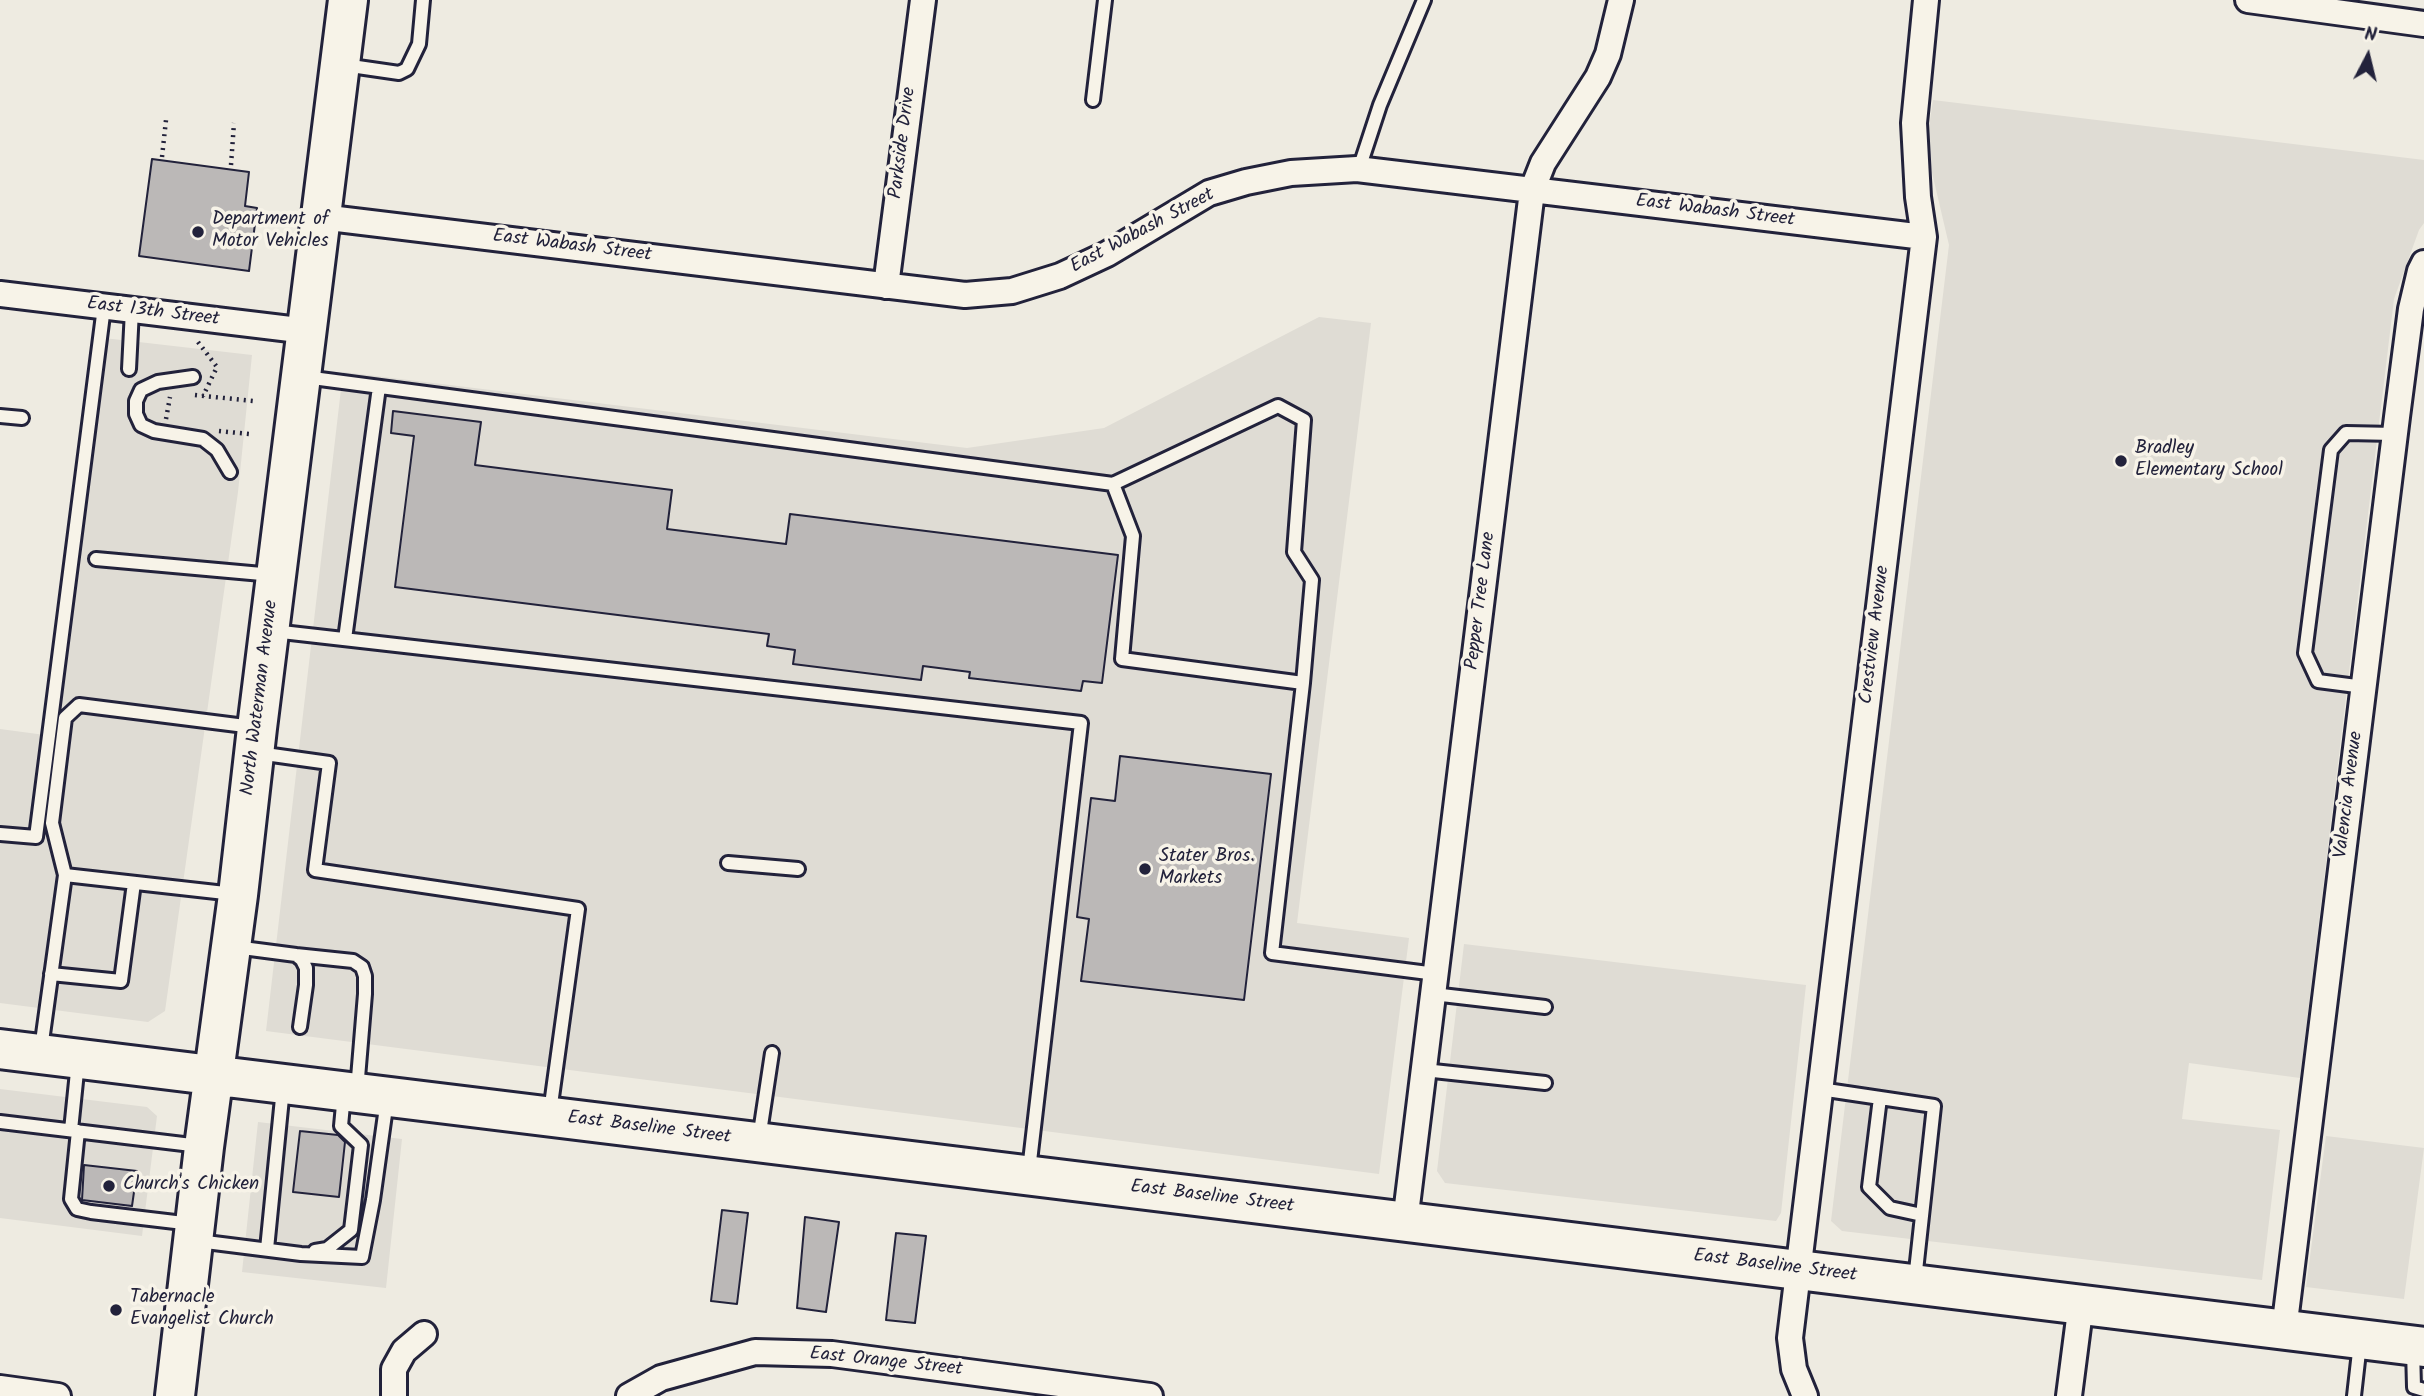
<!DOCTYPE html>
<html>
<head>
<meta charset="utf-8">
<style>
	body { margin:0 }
	#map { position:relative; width:2424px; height:1396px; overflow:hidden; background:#eeebe1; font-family:Kalam,sans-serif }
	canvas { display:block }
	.north { position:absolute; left:2333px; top:21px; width:70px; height:70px; -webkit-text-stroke:5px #f7f3e8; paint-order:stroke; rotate:7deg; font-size:19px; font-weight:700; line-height:28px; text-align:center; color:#22223b }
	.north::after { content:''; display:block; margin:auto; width:24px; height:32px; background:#22223b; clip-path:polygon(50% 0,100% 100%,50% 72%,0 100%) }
</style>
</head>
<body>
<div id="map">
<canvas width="2424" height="1396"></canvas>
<div class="north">N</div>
</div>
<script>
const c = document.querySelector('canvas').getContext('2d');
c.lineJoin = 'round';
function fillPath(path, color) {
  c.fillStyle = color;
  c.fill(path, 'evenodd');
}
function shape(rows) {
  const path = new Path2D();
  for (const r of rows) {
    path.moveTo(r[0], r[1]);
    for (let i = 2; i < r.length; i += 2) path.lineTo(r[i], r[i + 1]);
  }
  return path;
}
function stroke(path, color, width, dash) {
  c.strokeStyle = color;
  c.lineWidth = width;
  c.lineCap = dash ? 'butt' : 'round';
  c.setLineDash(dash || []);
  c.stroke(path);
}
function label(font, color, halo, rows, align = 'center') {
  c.font = font + ' Kalam,sans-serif';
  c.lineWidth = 7;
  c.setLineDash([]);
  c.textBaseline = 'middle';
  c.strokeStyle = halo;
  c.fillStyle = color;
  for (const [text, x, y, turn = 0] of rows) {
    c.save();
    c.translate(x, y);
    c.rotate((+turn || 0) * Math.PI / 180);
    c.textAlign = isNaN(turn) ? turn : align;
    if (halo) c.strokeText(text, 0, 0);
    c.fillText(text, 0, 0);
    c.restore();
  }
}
fillPath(shape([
	[1933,100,2424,160,2424,223,2419,230,2394,299,2300,1078,2189,1063,2182,1119,2280,1130,2262,1280,1842,1231,1831,1221,1949,245,1926,147],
	[1319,317,1371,323,1297,923,1409,938,1379,1174,266,1031,343,372,967,448,1104,428],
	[95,337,252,355,238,492,165,1011,148,1022,0,1003,0,729,45,735],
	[1464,944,1806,985,1781,1213,1776,1221,1445,1183,1437,1171],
	[0,1089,147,1107,157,1116,142,1236,0,1218],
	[258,1122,402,1139,386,1288,242,1272],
	[2326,1136,2424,1148,2404,1299,2306,1287]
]), '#dfdcd4');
const building = shape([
	[152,159,249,172,245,206,257,208,249,271,139,256,152,159],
	[393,411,481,422,475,465,672,490,667,529,786,544,790,514,1118,555,1102,683,1083,681,1081,691,969,678,970,672,923,666,921,680,793,664,795,650,767,646,769,634,395,587,414,436,391,433,393,411],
	[1120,756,1271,774,1244,1000,1081,981,1089,919,1077,917,1091,798,1115,801,1120,756],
	[300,1131,338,1135,345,1142,339,1197,293,1192,300,1131],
	[84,1165,137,1171,132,1206,82,1200,84,1165],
	[722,1210,748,1213,737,1304,711,1301,722,1210],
	[805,1217,839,1222,826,1312,797,1308,805,1217],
	[896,1233,926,1236,915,1323,886,1320,896,1233]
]);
fillPath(building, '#bbb8b7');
stroke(building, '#22223b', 2);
const service = shape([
	[344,65,399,73,407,69,419,44,423,0],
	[1093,100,1105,0],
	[1359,169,1380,105,1424,0],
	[129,369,132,310],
	[193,377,158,382,141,390,136,401,136,414,141,425,154,431,203,439,217,450,230,472],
	[305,377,1113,484,1278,406,1304,420,1294,552,1312,580,1303,683,1122,659,1133,536,1113,484],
	[0,416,22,418],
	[96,559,273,575],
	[273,631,1081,723,1029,1170],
	[345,639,379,387],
	[1303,683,1272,953,1436,974],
	[2364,687,2318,681,2305,653,2331,450,2346,433,2395,434],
	[258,753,329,763,315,870,578,909,550,1112],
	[0,834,36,837,104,307],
	[728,863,798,869],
	[65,875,52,823,65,718,79,705,253,727],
	[235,947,296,955,302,960,306,968,306,985,300,1027],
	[296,955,353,961,362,967,365,976,365,994,357,1090],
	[51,974,121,981,134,883],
	[1433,994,1545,1007],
	[41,1049,65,875,234,894],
	[1424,1070,1545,1083],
	[1820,1089,1934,1106,1915,1280],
	[1880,1098,1869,1187,1890,1208,1922,1215],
	[0,1122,200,1146],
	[71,1130,78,1062],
	[78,1131,71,1199,77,1209,91,1212,192,1224],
	[759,1139,772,1053],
	[198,1241,301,1254,362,1257,373,1200,387,1100],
	[267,1249,283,1088],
	[315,1251,327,1249,351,1230,361,1145,341,1126,344,1094],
	[2413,1349,2414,1387,2424,1390],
	[2354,1396,2360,1343]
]);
const minor = shape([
	[2248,0,2424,24],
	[321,217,965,295,1012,291,1060,276,1107,254,1209,193,1246,182,1291,173,1357,169,1924,237],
	[886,286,923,0],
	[0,294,307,331],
	[1405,1222,1532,191,1543,163,1598,77,1608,54,1621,0],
	[2284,1330,2397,417,2411,309,2420,271,2424,263],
	[0,1388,58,1396],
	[394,1396,394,1369,404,1351,424,1334],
	[629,1396,661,1378,755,1352,832,1354,1150,1396],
	[1805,1396,1794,1369,1790,1338,1924,237,1918,197,1914,123,1926,0],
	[2069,1396,2081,1303]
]);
const primary = shape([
	[0,1049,2424,1347],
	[175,1396,204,1147,238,895,257,728,348,0]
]);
stroke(service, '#22223b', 18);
stroke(minor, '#22223b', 30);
stroke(primary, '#22223b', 44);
stroke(shape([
	[162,157,166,120],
	[231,165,234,123],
	[198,342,217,367,203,396],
	[195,395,253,401],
	[166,419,170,397],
	[219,431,249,434]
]), '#22223b', 4.5, [2, 5]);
stroke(service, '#f7f3e8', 12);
stroke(minor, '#f7f3e8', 24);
stroke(primary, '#f7f3e8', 38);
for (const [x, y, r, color] of [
	[198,232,7,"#22223b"],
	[2121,461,7,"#22223b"],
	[1145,869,7,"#22223b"],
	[109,1186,7,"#22223b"],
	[116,1310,7,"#22223b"]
]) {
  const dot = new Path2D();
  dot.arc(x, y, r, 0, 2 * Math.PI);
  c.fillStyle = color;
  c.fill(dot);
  stroke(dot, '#f7f3e8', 2.5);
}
label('19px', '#22223b', '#f7f3e8', [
	["Parkside Drive",904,143,-83],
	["East Wabash Street",1715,212,7],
	["East Wabash Street",1143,232,-28],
	["East Wabash Street",572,247,7],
	["East 13th Street",153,313,7],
	["Pepper Tree Lane",1482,601,-83],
	["Crestview Avenue",1876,635,-83],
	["North Waterman Avenue",261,698,-83],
	["Valencia Avenue",2350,795,-83],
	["East Baseline Street",649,1129,7],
	["East Baseline Street",1212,1198,7],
	["East Baseline Street",1775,1267,7],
	["East Orange Street",886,1363,6]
]);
label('19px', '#22223b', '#f7f3e8', [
	["Department of",212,221],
	["Motor Vehicles",212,243],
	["Bradley",2135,450],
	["Elementary School",2135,472],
	["Stater Bros.",1159,858],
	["Markets",1159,880],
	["Church's Chicken",123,1186],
	["Tabernacle",130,1299],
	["Evangelist Church",130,1321]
], 'left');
</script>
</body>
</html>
